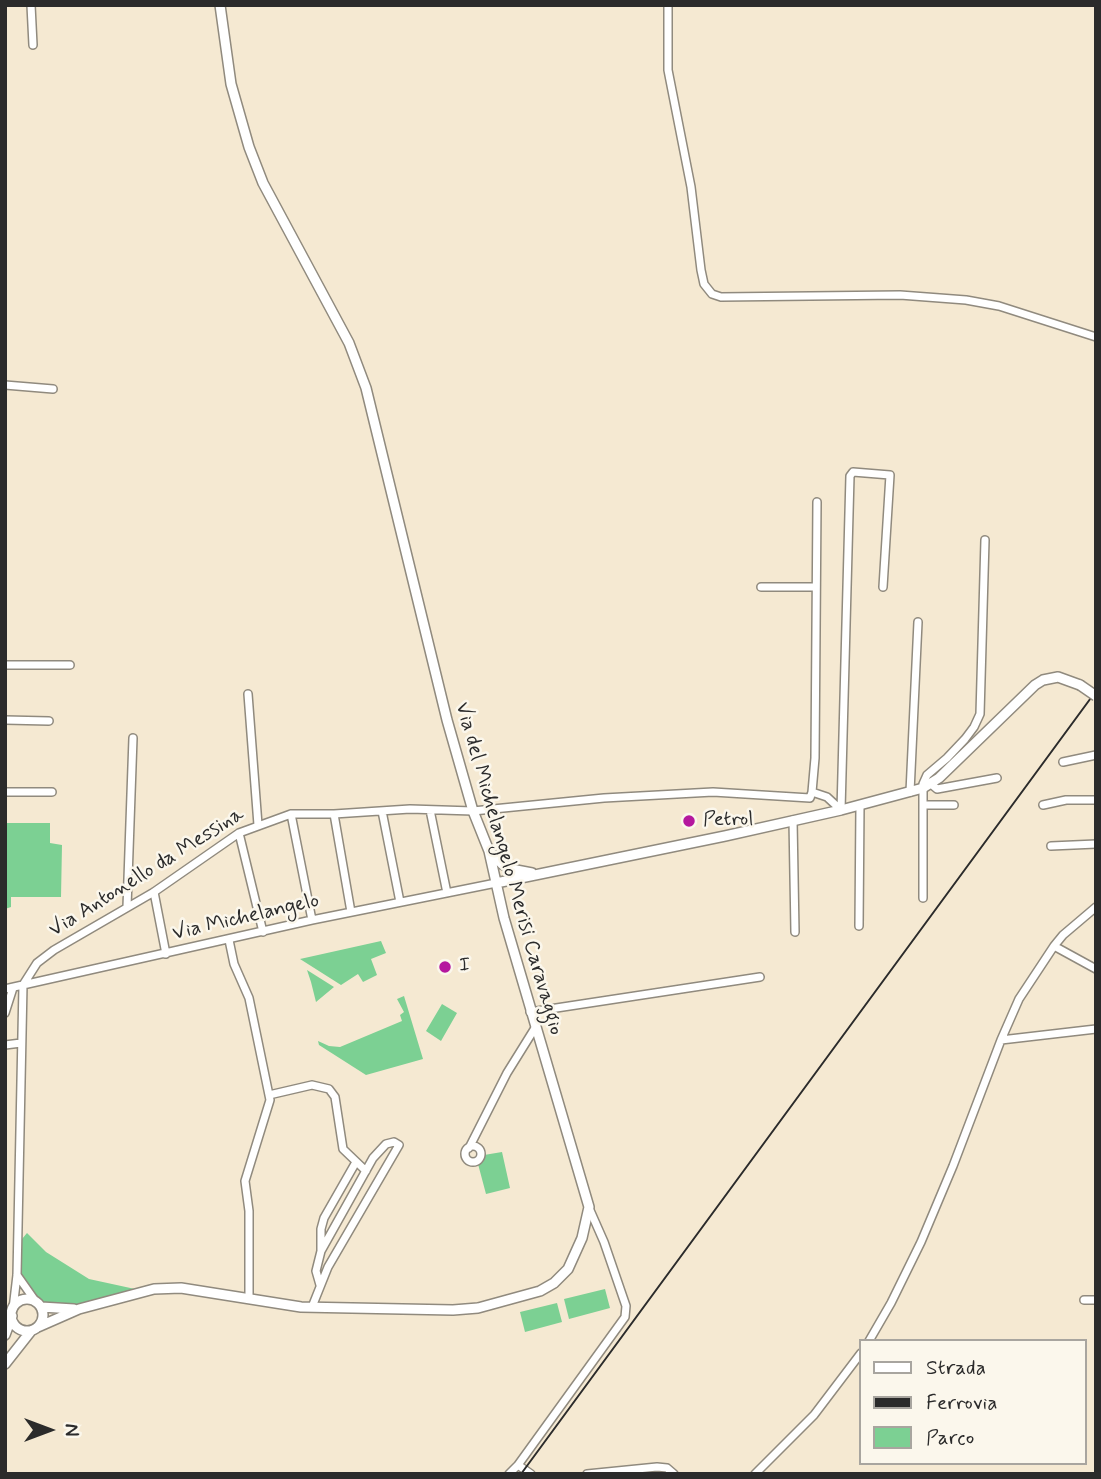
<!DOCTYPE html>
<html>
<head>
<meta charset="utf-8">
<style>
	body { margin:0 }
	#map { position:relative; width:1101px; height:1479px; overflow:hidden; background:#f5e9d2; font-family:Mynerve,sans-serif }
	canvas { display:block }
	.frame { position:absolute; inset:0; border:7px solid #2b2b2b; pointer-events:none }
	.legend { position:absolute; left:859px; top:1339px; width:228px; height:126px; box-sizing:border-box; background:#fbf7ec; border:2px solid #a8a59f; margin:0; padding:9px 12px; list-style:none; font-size:21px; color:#2b2b2b }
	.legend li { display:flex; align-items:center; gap:14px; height:35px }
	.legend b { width:35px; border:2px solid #a8a59f }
	.north { position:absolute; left:14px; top:1395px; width:70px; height:70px; -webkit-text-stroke:5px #fbf7ec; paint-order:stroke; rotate:90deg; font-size:19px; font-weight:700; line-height:28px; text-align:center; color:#2b2b2b }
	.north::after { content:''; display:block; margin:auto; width:24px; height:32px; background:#2b2b2b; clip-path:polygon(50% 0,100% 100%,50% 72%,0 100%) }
</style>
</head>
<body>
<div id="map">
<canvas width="1101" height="1479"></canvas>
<div class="frame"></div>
<ul class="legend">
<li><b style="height:9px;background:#fff"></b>Strada</li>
<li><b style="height:9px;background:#2b2b2b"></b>Ferrovia</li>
<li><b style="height:19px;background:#7cd093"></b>Parco</li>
</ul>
<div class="north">N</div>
</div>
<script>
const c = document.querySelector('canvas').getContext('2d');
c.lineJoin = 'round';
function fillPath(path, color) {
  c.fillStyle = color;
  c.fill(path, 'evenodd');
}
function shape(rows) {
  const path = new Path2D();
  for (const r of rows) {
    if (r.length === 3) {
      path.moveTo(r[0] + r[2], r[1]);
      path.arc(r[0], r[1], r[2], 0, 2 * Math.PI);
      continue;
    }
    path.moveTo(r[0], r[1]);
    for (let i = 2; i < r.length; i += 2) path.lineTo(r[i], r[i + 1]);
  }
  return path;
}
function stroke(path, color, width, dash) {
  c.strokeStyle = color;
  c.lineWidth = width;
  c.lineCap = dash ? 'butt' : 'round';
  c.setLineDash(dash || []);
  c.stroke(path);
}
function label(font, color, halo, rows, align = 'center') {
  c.font = font + ' Mynerve,sans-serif';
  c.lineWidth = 5;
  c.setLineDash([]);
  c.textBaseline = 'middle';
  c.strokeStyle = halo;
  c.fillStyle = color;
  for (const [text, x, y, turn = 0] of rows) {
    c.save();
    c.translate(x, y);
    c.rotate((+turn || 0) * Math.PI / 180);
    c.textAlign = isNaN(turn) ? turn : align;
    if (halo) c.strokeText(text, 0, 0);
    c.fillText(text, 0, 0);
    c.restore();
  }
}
fillPath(shape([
	[5,823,50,823,50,843,62,845,61,897,11,897,11,907,5,909],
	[381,941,386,953,371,959,377,975,363,982,358,974,341,985,300,959],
	[307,970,334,987,316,1002,311,982],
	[404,996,423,1059,366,1075,319,1045,318,1041,329,1046,340,1047,402,1021,400,1015,404,1012,397,999],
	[442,1004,457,1013,441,1041,426,1031],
	[502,1152,510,1188,486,1194,478,1164,484,1155],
	[27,1233,46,1252,89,1279,135,1289,80,1305,46,1305,39,1300,21,1275,22,1239],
	[605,1289,610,1308,569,1319,564,1299],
	[557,1303,562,1322,525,1332,520,1312]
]), '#7cd093');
const minor = shape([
	[31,5,33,45],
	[668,5,668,70,691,187,701,270,704,284,712,294,721,297,900,295,966,300,999,306,1096,337],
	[5,385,53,389],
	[817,502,815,758,812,792,827,797,841,810],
	[761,587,815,587],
	[5,665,70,665],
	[248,694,258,825],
	[5,720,49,721],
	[1063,762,1096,755],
	[931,784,937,789,997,778],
	[5,792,52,792],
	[910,792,918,622],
	[923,805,954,805],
	[1043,805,1066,800,1096,800],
	[430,810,447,893],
	[841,810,850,476,853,472,890,475,883,587],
	[382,811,400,902],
	[291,814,312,920],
	[334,814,351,912],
	[793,820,795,932],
	[239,833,263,932],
	[1051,846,1096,844],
	[154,892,166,954],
	[923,898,923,784,927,775,947,758,965,739,974,727,980,714,985,540],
	[127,907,133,738],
	[1096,907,1063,935,1054,946,1019,999,1001,1040,1096,1029],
	[859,926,860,805],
	[229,940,234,964,249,998,270,1100,245,1181,249,1211,249,1299],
	[1054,946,1096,969],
	[5,989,312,920,496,883],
	[530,1012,760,977],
	[5,1013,13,988],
	[5,1045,21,1043],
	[269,1095,312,1085,329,1089,335,1097,343,1149,366,1171],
	[473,1154,8],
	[469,1148,507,1073,535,1028],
	[321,1250,321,1229,324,1218,356,1162],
	[17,1275,36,1302],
	[1084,1300,1096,1300],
	[312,1307,328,1267,399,1145,394,1142,386,1144,373,1158,321,1251,316,1271,320,1285],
	[13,1309,17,1275,23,985,37,963,54,950,154,892,239,833,291,814,334,814,410,809,473,811,604,798,713,792,810,798,812,792],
	[869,1341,891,1303,921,1242,953,1166,1001,1040],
	[518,1465,531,1474],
	[509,1474,518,1465,625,1317,626,1306,604,1242,589,1208],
	[587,1474,657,1467,667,1468,674,1474],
	[755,1474,814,1415,861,1353]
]);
const tertiary = shape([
	[490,852,502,864,511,869,532,873],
	[496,883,725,836,841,810,923,788,939,778,1035,685,1043,680,1058,677,1080,685],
	[27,1315,16],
	[41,1307,74,1309],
	[38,1327,79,1309,154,1289,181,1288,301,1307,453,1310,478,1308,540,1291,554,1283,568,1269,582,1238,589,1207,504,918,489,851,473,811,447,720,366,388,349,343,263,183,249,147,231,84,220,5],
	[5,1335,12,1316],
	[5,1364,31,1331]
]);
stroke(minor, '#908a7e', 10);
stroke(tertiary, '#908a7e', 12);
stroke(minor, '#fff', 7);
stroke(tertiary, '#fff', 9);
stroke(shape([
	[521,1474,1096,691]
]), '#2b2b2b', 2);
const tertiaryBridge = shape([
	[1080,685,1096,696]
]);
stroke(tertiaryBridge, '#908a7e', 12, []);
stroke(tertiaryBridge, '#fff', 9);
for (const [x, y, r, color] of [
	[689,821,7,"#b5179e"],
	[445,967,7,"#b5179e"]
]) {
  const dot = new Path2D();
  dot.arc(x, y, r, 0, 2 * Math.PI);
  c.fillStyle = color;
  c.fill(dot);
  stroke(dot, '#fbf7ec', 2.5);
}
label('21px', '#2b2b2b', '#fbf7ec', [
	["Petrol",703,821],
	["I",459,967]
], 'left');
label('21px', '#2b2b2b', '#fbf7ec', [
	["Via del Michelangelo Merisi Caravaggio",508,869,74],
	["Via Antonello da Messina",147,873,-32],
	["Via Michelangelo",246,918,-13]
]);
</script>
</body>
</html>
